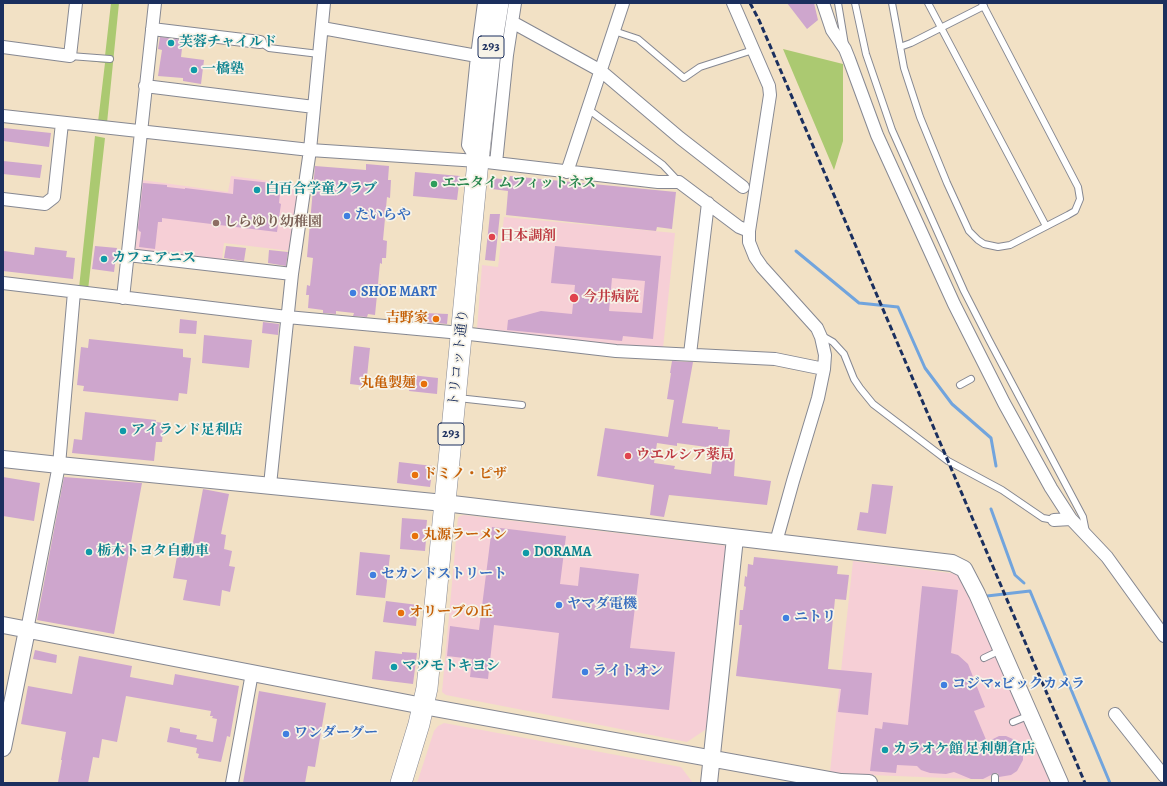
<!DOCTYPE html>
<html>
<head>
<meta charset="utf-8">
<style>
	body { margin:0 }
	#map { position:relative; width:1167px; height:786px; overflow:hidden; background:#f2e1c5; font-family:Alegreya,serif }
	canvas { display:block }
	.frame { position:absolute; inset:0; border:4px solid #1b2f5e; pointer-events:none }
</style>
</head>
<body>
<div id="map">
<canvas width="1167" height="786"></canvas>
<div class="frame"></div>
</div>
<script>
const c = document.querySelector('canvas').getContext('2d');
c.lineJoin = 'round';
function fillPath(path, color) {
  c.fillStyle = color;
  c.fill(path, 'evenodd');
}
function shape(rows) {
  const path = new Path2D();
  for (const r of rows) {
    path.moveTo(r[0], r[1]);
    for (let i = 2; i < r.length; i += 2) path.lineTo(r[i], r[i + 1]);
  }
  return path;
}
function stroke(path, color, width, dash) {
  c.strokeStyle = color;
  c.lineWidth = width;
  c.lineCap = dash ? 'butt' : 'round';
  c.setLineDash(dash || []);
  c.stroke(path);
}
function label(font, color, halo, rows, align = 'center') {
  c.font = font + ' Alegreya,"Noto Serif JP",serif';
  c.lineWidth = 3.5;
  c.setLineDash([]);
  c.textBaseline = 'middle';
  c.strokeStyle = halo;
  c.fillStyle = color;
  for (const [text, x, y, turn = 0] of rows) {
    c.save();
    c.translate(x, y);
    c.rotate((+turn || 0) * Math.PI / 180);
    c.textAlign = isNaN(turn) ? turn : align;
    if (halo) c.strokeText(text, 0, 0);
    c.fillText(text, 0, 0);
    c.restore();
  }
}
fillPath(shape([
	[231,176,300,185,291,251,224,243,222,260,137,251,134,246,142,180,228,192],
	[504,217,675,233,663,348,591,343,477,329,482,265,498,267],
	[464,515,728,546,711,726,687,742,446,695,442,692,458,518,460,516],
	[853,561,958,574,961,576,1050,778,1047,782,845,774,830,772],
	[444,723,681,767,693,783,417,783,434,731,438,726]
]), '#f6cfd6');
fillPath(shape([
	[111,3,119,3,107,123,98,122,105,63,74,59,75,53,105,56],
	[783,49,843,64,843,141,834,170],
	[95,136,105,138,88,290,79,288]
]), '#abc971');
stroke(shape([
	[796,251,859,303,898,307,925,368,952,404,991,438,996,466],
	[991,509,1015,575,1024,583],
	[987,596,1030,591,1110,783]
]), '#71a4dd', 3);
fillPath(shape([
	[787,3,814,3,818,20,807,29],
	[160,37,183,40,181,57,204,60,201,84,183,81,183,78,158,76,162,50,158,49],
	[4,128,51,133,49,147,3,141],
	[3,161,42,165,40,178,3,174],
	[366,164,389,166,388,180,391,180,390,198,387,197,383,240,387,241,386,258,382,258,382,264,380,263,378,284,381,284,380,295,377,295,375,315,368,314,367,317,353,316,354,313,336,311,336,314,323,313,323,310,308,308,309,295,306,295,307,285,310,286,313,258,307,257,315,166,366,170],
	[415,172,460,176,457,200,413,196],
	[510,176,676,192,672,229,657,227,656,231,506,215,508,191,492,189,493,178,509,180],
	[234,179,281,184,279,203,281,204,277,232,162,218,162,222,158,222,155,249,139,247,141,232,139,231,138,228,143,183,167,185,167,187,185,189,185,188,233,194],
	[490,214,500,214,495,261,485,260],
	[95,246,117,248,114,272,92,269],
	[226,246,246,248,244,261,224,258],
	[555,246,661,256,653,339,623,336,622,341,507,330,508,320,541,311,572,314,575,285,551,283],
	[612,278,645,281,642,313,609,311],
	[35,247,67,251,66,257,75,258,73,279,3,271,4,251,34,255],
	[269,250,288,252,286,266,268,263],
	[424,313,448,314,447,324,424,322],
	[180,319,197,321,196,334,179,333],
	[263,322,279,324,278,335,262,333],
	[204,335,252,340,249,368,202,363],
	[89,339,183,349,183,357,191,358,187,394,179,393,178,401,83,391,84,386,77,385,81,347,88,348],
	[354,346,370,348,366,386,350,384],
	[672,361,693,362,682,423,718,427,718,429,730,430,727,458,735,459,734,476,771,481,767,505,669,495,664,517,650,515,654,485,597,476,605,428,668,437,674,400,667,399,671,373,670,373],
	[657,443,677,446,677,443,714,448,711,474,674,469,675,466,654,463],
	[411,375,438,378,437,394,409,391],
	[85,412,156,420,156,422,164,423,162,442,156,442,154,461,72,453,74,439,82,440],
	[399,462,433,466,430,487,397,483],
	[3,477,40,483,34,521,3,516],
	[64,477,142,483,114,634,37,620],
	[872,484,893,486,886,534,857,530,860,512,868,513],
	[203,489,229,494,221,534,226,535,224,549,232,551,229,566,235,567,230,592,222,590,220,606,183,600,187,580,173,578,178,551,191,553],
	[402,518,427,520,426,531,429,531,428,540,426,540,425,551,400,549],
	[492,527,566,536,560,584,578,586,580,567,639,574,630,648,675,652,669,710,552,698,559,633,494,625,488,679,470,677,472,659,447,656,450,626,479,630],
	[360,552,390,555,385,598,356,595],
	[754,557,838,566,837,574,849,575,846,600,835,599,828,669,872,673,868,715,838,712,841,689,736,676,742,625,739,625,740,610,743,610,746,587,744,586,745,576,747,577,748,564,753,565],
	[922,586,958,590,951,653,958,655,968,664,985,707,974,711,987,742,999,736,1006,736,1015,740,1020,746,1023,753,1023,760,1017,771,1011,775,999,777,998,773,995,773,983,779,971,779,954,772,946,774,930,773,921,770,917,766,897,765,896,773,870,771,875,728,882,729,883,722,908,725],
	[386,601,418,605,416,626,383,622],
	[35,650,57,655,56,663,33,659],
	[375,651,402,654,402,652,417,653,413,684,372,679],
	[79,656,132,666,130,677,173,685,175,674,239,686,230,737,227,736,221,762,198,758,199,754,196,753,197,748,167,742,170,727,180,729,180,732,197,735,196,739,213,742,217,719,212,718,213,716,210,716,211,711,126,696,117,742,102,739,99,758,93,757,88,783,65,783,58,782,62,760,61,760,66,732,21,724,28,686,72,694],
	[259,691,326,703,315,767,308,766,305,783,243,783]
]), '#cea6cd');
const lane = shape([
	[838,3,845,45],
	[855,3,866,54,892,130,964,291,989,340,1083,517,1086,532],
	[892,3,904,68,920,117,947,183,969,231,978,240,984,244,998,247,1010,245,1068,215,1075,211,1080,199,1078,187,982,3],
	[928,3,1046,226],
	[614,31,638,39,684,78,700,67,753,50],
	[260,42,269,48,319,54],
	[900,47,911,43,984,6],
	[70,56,110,59],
	[588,109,663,165,679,182],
	[821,337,826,338,833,342,844,354,854,379,860,388,873,404,948,461,1002,490,1043,518,1054,520],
	[960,385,971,379],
	[458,398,522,405],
	[984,658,1001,650],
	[1013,722,1030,715],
	[995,783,995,777]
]);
const street = shape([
	[733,3,769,86,770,95,749,231,749,242,755,257,762,267,817,328,821,337,825,355,824,369],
	[823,3,832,30,845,49,849,59,877,135,954,304,1004,403,1051,488,1071,519,1107,557,1164,636],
	[512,22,601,71,680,138,743,187],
	[322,28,477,56],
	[152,29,260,42],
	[3,47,70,56,76,3],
	[145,86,314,107],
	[3,116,310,150,478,161,658,182,679,182,739,227,749,231],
	[477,160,468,145,477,56,484,3],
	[496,163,507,55,515,3],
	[567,172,623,3],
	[3,199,45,204,54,197,62,123],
	[128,255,292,274],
	[3,283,287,317,461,333,616,351,775,359,824,369,818,398,793,481,776,542],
	[123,298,155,3],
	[690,354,708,203],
	[270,485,292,274,310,150,324,3],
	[1054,520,1071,519],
	[27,630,59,465,74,292],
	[1115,714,1164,776],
	[232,783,252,673]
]);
const secondary = shape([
	[3,459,59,465,444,503,952,563,964,569,977,594,1060,783],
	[3,625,423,706,841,782,869,783],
	[3,748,27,630],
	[709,783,735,538]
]);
const highway = shape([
	[401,783,419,724,427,688,478,161,490,52,498,3]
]);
stroke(lane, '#868892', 8);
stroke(street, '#868892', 14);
stroke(secondary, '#868892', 18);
stroke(highway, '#868892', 22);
stroke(lane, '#fff', 6);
stroke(street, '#fff', 12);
stroke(secondary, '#fff', 16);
stroke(highway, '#fff', 21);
stroke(shape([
	[750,3,759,20,948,461,1085,783]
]), '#1b2f5e', 3, [6, 3]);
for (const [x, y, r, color] of [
	[171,43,4,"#0f9aa8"],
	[194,70,4,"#0f9aa8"],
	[434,184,4,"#2e9e5b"],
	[257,190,4,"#0f9aa8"],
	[347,216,4,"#3f7fe0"],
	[216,223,4,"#8d6e63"],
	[492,237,4,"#e0444e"],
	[104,259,4,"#0f9aa8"],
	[353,293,4,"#3f7fe0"],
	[574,298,5,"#e0444e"],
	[436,319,4,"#e8710a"],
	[424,384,4,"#e8710a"],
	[123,431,4,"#0f9aa8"],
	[628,456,4,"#e0444e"],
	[415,475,4,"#e8710a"],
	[415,536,4,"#e8710a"],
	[89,552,4,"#0f9aa8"],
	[526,553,4,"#0f9aa8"],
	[373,575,4,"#3f7fe0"],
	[559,605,4,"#3f7fe0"],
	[401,613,4,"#e8710a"],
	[786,618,4,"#3f7fe0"],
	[394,667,4,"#0f9aa8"],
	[585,672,4,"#3f7fe0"],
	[944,685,4,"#3f7fe0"],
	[286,734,4,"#3f7fe0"],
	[885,750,4,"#0f9aa8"]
]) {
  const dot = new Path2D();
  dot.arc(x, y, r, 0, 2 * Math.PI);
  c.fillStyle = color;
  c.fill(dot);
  stroke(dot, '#f7f3e8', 1.5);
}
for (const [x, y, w] of [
	[491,47,26],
	[451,434,26]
]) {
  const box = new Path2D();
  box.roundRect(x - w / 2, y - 11, w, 22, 3);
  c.fillStyle = '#f7f3e8';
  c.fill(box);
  stroke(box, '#1b2f5e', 1);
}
label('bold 13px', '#1b2f5e', null, [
	["293",491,47],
	["293",451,434]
]);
label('bold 14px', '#0d838f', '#f7f3e8', [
	["芙蓉チャイルド",179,43],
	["一橋塾",202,70],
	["白百合学童クラブ",265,190],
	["カフェアニス",112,259],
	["アイランド足利店",131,431],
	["栃木トヨタ自動車",97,552],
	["DORAMA",534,553],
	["マツモトキヨシ",402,667],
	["カラオケ館 足利朝倉店",893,750]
], 'left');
label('bold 14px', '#27864d', '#f7f3e8', [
	["エニタイムフィットネス",442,184]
], 'left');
label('bold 14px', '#366cbe', '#f7f3e8', [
	["たいらや",355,216],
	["SHOE MART",361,293],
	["セカンドストリート",381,575],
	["ヤマダ電機",567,605],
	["ニトリ",794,618],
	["ライトオン",593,672],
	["コジマ×ビックカメラ",952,685],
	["ワンダーグー",294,734]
], 'left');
label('bold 14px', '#785e54', '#f7f3e8', [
	["しらゆり幼稚園",224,223]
], 'left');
label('bold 14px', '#be3a42', '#f7f3e8', [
	["日本調剤",500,237],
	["今井病院",583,298],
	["ウエルシア薬局",636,456]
], 'left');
label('bold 14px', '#c56008', '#f7f3e8', [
	["吉野家",428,319,"right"],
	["丸亀製麺",416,384,"right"],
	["ドミノ・ピザ",423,475],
	["丸源ラーメン",423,536],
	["オリーブの丘",409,613]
], 'left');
label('14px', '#1b2f5e', '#f7f3e8', [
	["トリコット通り",459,358,-84]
]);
</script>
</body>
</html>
